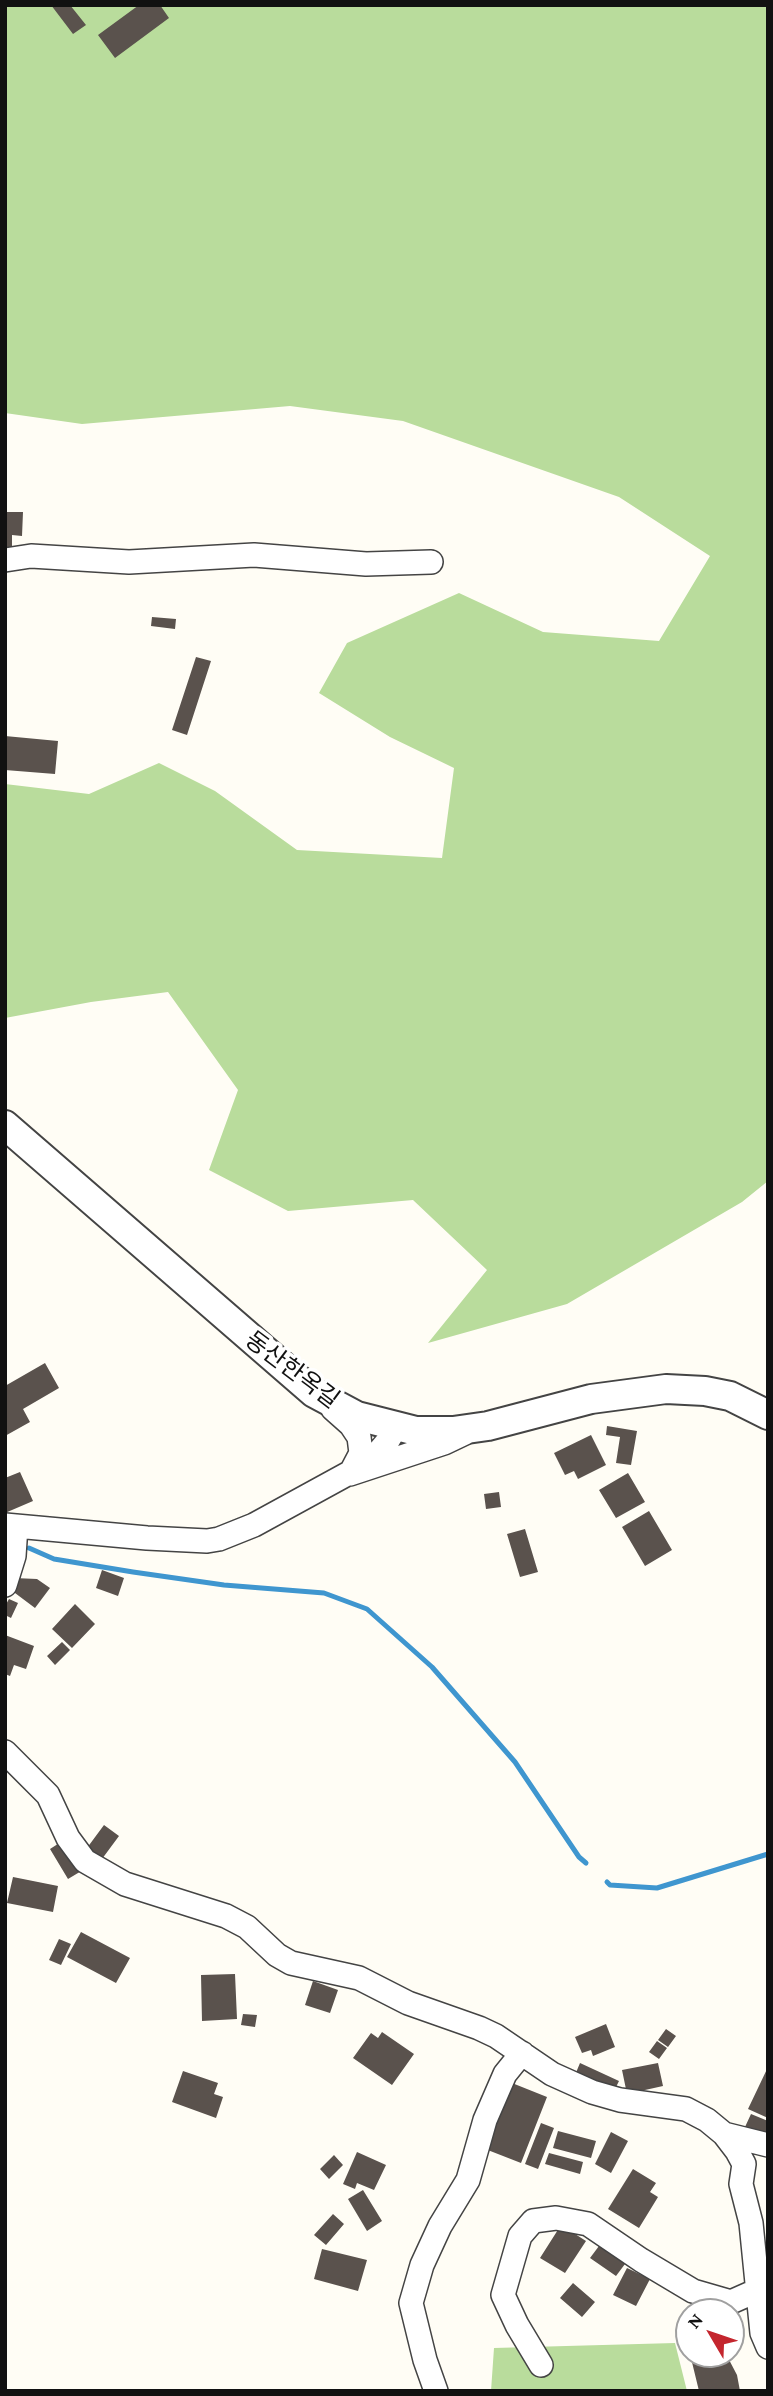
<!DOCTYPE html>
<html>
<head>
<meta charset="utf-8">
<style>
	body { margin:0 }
	#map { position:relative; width:773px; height:2396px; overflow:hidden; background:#fffdf5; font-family:"Crimson Pro",serif }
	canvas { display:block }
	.frame { position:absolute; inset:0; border:7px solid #111; pointer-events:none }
	.north { position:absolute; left:675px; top:2298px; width:70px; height:70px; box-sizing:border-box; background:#fff; border:2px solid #a0a0a0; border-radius:50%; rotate:309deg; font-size:19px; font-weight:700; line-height:28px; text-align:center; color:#111 }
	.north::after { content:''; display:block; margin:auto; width:24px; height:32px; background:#c4262e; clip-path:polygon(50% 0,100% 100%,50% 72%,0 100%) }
</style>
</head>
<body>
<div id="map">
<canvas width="773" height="2396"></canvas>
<div class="frame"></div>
<div class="north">N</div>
</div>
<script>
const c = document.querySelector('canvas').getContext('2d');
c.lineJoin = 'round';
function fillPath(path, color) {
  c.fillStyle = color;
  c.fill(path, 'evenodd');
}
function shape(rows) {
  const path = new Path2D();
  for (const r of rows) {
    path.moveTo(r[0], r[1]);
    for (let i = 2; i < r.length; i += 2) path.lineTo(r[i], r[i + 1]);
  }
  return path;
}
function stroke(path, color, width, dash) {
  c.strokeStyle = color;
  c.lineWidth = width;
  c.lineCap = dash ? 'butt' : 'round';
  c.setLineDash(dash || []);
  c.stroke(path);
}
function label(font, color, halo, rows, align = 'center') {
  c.font = font + ' "Crimson Pro","Noto Sans KR",serif';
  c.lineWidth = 7;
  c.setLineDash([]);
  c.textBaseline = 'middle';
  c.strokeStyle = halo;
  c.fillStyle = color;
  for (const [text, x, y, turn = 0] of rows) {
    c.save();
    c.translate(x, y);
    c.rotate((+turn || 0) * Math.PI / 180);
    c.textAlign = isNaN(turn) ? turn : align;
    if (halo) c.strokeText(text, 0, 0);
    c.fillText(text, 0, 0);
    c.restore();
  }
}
fillPath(shape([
	[5,5,768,5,768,1181,742,1202,567,1304,428,1343,487,1270,413,1200,288,1211,209,1170,238,1090,168,992,91,1002,5,1018,5,784,89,794,159,763,215,791,297,850,442,858,454,768,390,737,319,693,347,643,459,593,543,632,659,641,710,556,619,497,403,421,290,406,82,424,5,413],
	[675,2343,687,2391,491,2391,494,2348]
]), '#b9dc9c');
stroke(shape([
	[29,1548,54,1559,133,1572,224,1585,324,1593,367,1609,432,1667,515,1762,579,1857,586,1863],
	[607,1882,610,1885,657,1888,768,1854]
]), '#3f96cf', 5);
fillPath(shape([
	[51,5,70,5,86,25,73,34],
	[139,5,160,5,169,18,115,58,98,35],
	[5,512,23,512,22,536,12,535,12,548,5,548],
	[152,617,176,619,175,629,151,626],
	[196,657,211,661,187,735,172,730],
	[5,736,58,741,55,774,5,770],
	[45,1363,59,1388,23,1409,30,1422,5,1436,5,1386],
	[607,1426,637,1431,631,1465,616,1463,620,1437,606,1435],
	[591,1435,606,1465,578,1479,574,1471,565,1475,554,1453],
	[20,1472,33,1501,5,1513,5,1478],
	[628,1473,645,1502,616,1518,599,1490],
	[499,1492,501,1507,486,1509,484,1494],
	[649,1511,672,1550,645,1566,622,1527],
	[525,1529,538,1572,520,1577,507,1534],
	[102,1570,124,1578,118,1596,96,1588],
	[14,1578,37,1579,50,1588,35,1608,11,1590],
	[9,1599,18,1603,11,1618,5,1615,5,1606],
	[75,1604,95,1624,72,1648,52,1629],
	[5,1635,34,1646,26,1669,14,1665,10,1676,5,1674],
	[62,1642,70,1650,55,1665,47,1656],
	[104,1825,119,1836,99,1863,84,1852],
	[64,1840,83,1870,68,1879,50,1849],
	[13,1877,58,1886,53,1912,7,1903],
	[81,1932,130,1958,116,1983,67,1957],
	[59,1939,71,1944,61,1965,49,1960],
	[235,1974,237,2019,202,2021,201,1975],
	[313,1981,338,1990,330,2013,305,2005],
	[243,2014,257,2015,255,2027,241,2025],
	[606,2024,615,2047,593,2056,591,2050,582,2053,575,2037],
	[666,2029,676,2036,668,2047,658,2040],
	[382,2032,414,2054,392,2085,353,2058,371,2033,378,2038],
	[657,2041,667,2048,659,2059,649,2052],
	[580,2063,619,2081,613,2093,575,2075],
	[658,2063,663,2086,627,2094,622,2070],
	[768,2067,768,2118,748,2109],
	[183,2071,218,2083,214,2094,223,2097,216,2118,172,2102],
	[507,2081,547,2097,521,2163,480,2147],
	[751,2114,768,2121,768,2137,745,2127],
	[541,2123,554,2128,538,2169,525,2164],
	[558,2131,596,2141,591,2158,553,2148],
	[611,2132,628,2141,611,2173,595,2164],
	[357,2152,386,2165,374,2190,357,2183,355,2189,343,2184],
	[549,2153,583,2162,580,2174,545,2164],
	[334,2155,343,2165,329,2179,320,2169],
	[633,2169,656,2183,650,2192,658,2197,639,2228,608,2209],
	[363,2190,382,2221,367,2231,348,2199],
	[333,2214,344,2224,326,2245,314,2235],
	[561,2225,586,2241,565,2273,540,2258],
	[602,2242,628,2260,616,2276,590,2258],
	[322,2249,367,2260,358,2291,314,2279],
	[627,2268,650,2279,636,2306,613,2295],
	[573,2283,595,2302,582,2317,560,2298],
	[690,2354,726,2354,737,2375,740,2391,699,2391]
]), '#5a524d');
const minor = shape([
	[5,560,31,556,129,562,254,555,366,564,431,562],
	[333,1409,351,1425,359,1437,361,1453,350,1474,444,1443,465,1433],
	[5,1525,147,1538,207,1541,219,1539,254,1525,371,1461,387,1442,396,1427],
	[5,1585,14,1556,16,1526],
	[5,1752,48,1795,68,1838,85,1861,125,1884,226,1916,247,1927,277,1955,291,1963,359,1978,408,2003,479,2028,496,2036,552,2074,592,2092,620,2100,686,2109,707,2120,724,2134,737,2151,744,2164,741,2184,751,2223,762,2333,768,2347],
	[724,2134,768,2145],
	[541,2365,517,2325,503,2295,520,2236,533,2221,556,2218,588,2224,641,2260,693,2291,731,2302,758,2290],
	[436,2391,425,2360,411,2303,422,2265,440,2226,468,2180,485,2120,505,2074,522,2053]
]);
const tertiary = shape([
	[5,1125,314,1393,357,1416,416,1431,453,1431,488,1426,591,1399,666,1389,705,1391,730,1396,768,1415]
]);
stroke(minor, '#444', 26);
stroke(tertiary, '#444', 32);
stroke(minor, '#fff', 23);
stroke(tertiary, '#fff', 28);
label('24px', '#111', '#fff', [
	["동산한옥길",292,1370,37]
]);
</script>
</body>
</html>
